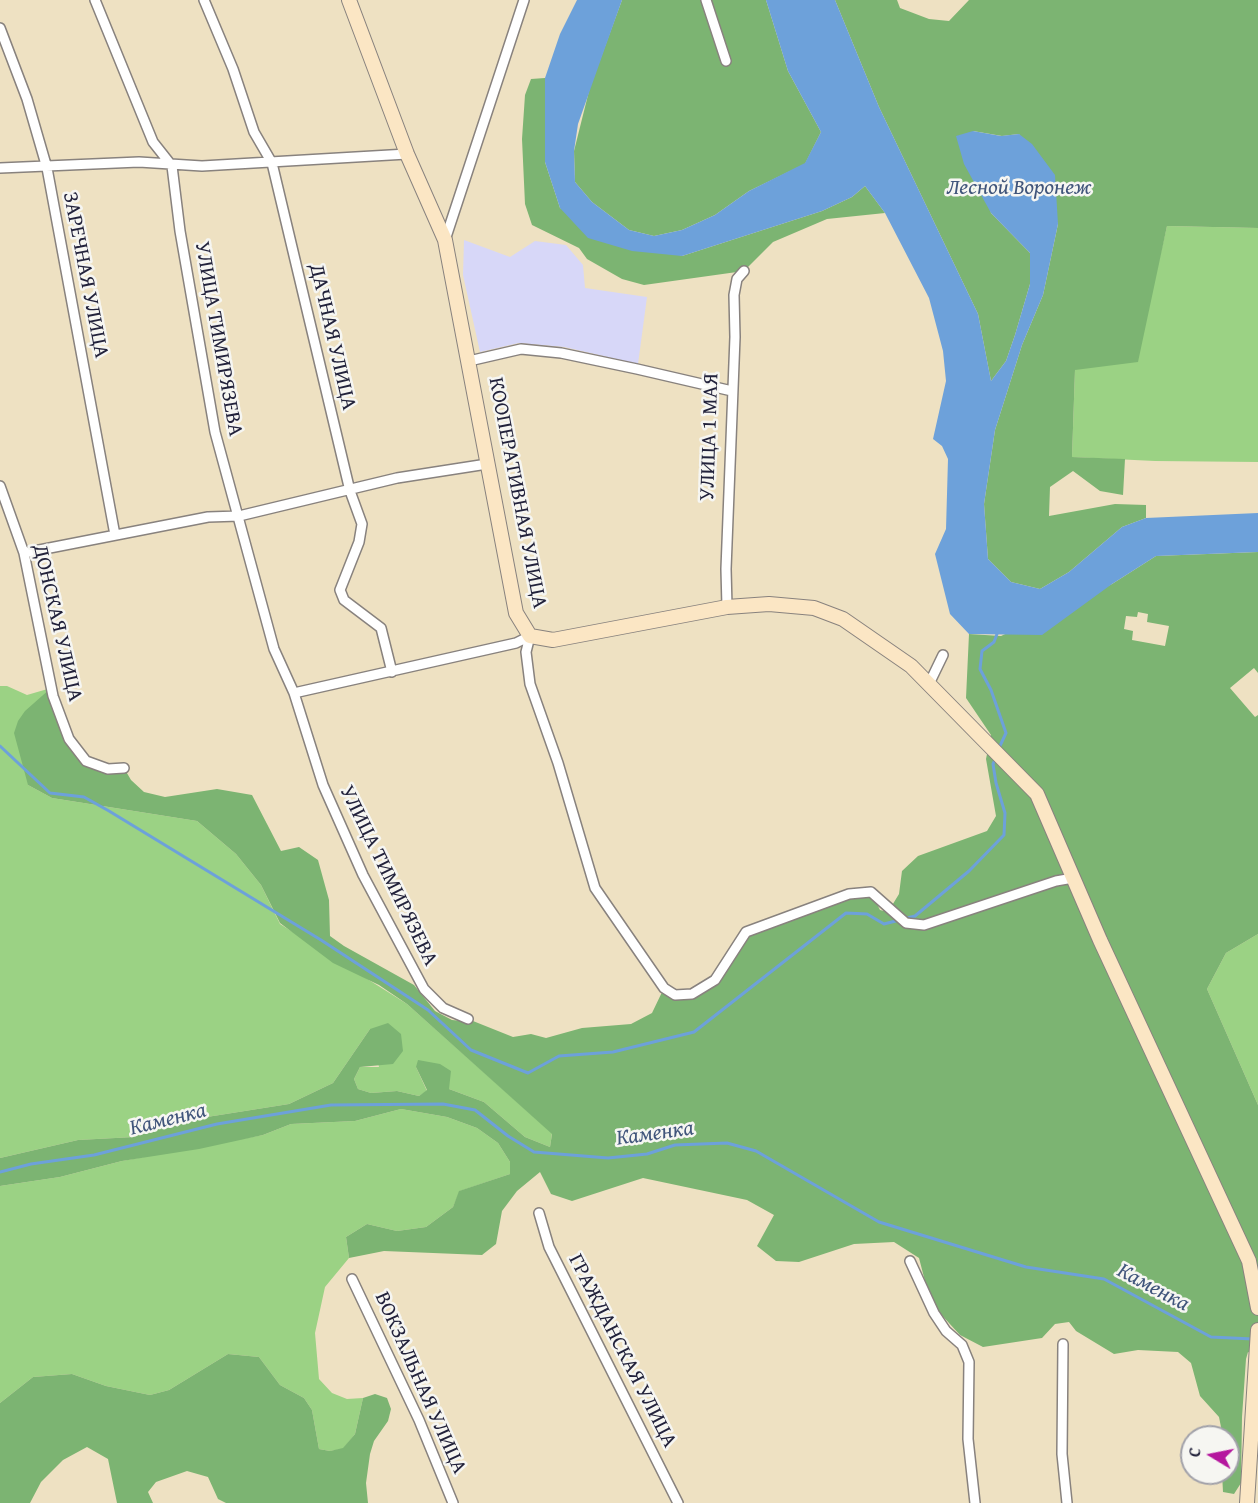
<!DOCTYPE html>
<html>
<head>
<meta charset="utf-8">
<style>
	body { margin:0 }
	#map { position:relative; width:1258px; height:1503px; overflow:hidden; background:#eee1c2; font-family:"Gentium Book Plus",serif }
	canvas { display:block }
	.north { position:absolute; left:1180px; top:1425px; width:60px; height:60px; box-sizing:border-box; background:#f6f6f2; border:2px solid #a1a1a9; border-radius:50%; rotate:280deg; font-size:16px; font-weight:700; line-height:24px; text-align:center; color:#22223b }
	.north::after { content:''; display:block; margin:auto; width:21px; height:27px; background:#b5179e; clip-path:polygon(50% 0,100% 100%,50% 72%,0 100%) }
</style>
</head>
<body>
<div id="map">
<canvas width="1258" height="1503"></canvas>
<div class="north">С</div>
</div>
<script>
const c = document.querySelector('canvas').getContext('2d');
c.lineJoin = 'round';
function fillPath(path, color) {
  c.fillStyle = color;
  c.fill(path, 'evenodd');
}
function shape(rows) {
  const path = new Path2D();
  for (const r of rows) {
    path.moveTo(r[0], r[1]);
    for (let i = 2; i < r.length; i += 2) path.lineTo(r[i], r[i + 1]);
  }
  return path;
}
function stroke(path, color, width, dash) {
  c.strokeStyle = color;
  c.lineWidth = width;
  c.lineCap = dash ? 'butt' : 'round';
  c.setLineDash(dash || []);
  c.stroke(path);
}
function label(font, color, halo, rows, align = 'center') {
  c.font = font + ' "Gentium Book Plus",serif';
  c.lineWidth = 5;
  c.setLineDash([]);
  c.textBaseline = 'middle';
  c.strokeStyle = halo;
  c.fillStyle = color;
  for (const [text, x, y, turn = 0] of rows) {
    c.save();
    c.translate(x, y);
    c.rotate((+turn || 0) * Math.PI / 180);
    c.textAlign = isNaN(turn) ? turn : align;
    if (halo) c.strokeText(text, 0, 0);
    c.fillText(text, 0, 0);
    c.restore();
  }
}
fillPath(shape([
	[464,240,510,257,535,241,566,245,583,265,585,288,647,297,638,364,564,347,519,343,480,352,463,275]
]), '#d7d7f8');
fillPath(shape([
	[1167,226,1258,228,1258,462,1155,461,1072,457,1075,370,1153,286],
	[0,686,7,686,27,695,51,688,28,785,52,798,197,821,236,854,261,885,280,924,407,1004,552,1133,550,1147,525,1137,484,1102,449,1089,449,1081,416,1067,427,1091,419,1096,397,1091,371,1093,358,1089,354,1079,360,1067,379,1067,370,1029,333,1083,289,1104,169,1123,134,1137,78,1140,0,1158],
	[1258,934,1258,1105,1207,989,1226,953],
	[401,1109,447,1117,477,1128,498,1143,510,1162,510,1174,460,1191,453,1207,426,1227,397,1231,367,1224,346,1237,349,1258,325,1287,315,1333,319,1379,332,1393,347,1399,363,1398,355,1434,343,1449,330,1451,319,1449,312,1410,304,1398,280,1385,259,1357,228,1354,169,1390,150,1395,106,1386,72,1374,33,1377,0,1403,0,1186,60,1177,122,1161,263,1135,291,1124,355,1121]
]), '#9bd284');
fillPath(shape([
	[622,0,766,0,788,71,821,132,805,164,749,191,715,215,682,230,654,236,629,230,592,202,575,182,574,151,590,87],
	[835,0,897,0,900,8,929,19,949,21,969,0,1258,0,1258,228,1167,226,1138,362,1075,370,1072,457,1125,459,1123,495,1100,491,1073,471,1050,487,1049,516,1115,504,1146,505,1146,518,1122,527,1069,572,1040,589,1011,582,988,559,984,504,995,430,1022,345,1043,295,1058,224,1019,134,1002,136,973,131,991,213,1030,253,1030,284,1015,335,1006,361,991,381,978,314,879,107],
	[545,78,545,162,560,208,682,256,822,211,852,197,865,186,885,213,827,219,773,242,744,271,644,285,622,279,587,259,579,248,532,225,525,204,522,139,525,95,531,79],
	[1258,552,1258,673,1254,668,1230,688,1255,717,1258,715,1258,934,1226,953,1207,989,1258,1105,1258,1356,1248,1352,1246,1359,1242,1417,1241,1483,1234,1494,1223,1492,1222,1473,1228,1473,1228,1437,1223,1437,1219,1417,1200,1396,1191,1363,1178,1352,1138,1350,1114,1354,1076,1331,1069,1322,1055,1324,1042,1338,983,1347,960,1335,938,1311,926,1285,919,1258,894,1242,854,1244,799,1262,776,1261,757,1246,774,1215,747,1200,643,1178,572,1201,551,1194,540,1172,517,1191,502,1211,496,1244,482,1255,384,1251,349,1258,346,1237,367,1224,397,1231,426,1227,453,1207,459,1191,510,1174,510,1162,498,1143,477,1128,447,1117,401,1109,355,1121,291,1124,263,1135,199,1149,122,1161,60,1177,0,1186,0,1158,78,1140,134,1137,169,1123,289,1104,333,1083,370,1029,388,1023,401,1034,403,1051,393,1064,360,1067,354,1079,358,1089,371,1093,397,1091,419,1096,427,1090,416,1067,418,1060,440,1064,451,1071,449,1089,484,1102,525,1137,550,1147,552,1134,407,1004,379,985,333,963,280,923,261,885,236,854,197,821,52,798,28,785,14,733,18,721,25,711,51,688,69,739,86,760,124,768,131,780,144,792,165,797,217,789,252,795,281,851,299,847,318,860,329,900,330,936,344,946,414,985,435,1011,452,1020,462,1021,468,1019,513,1037,531,1034,546,1038,582,1028,631,1024,652,1013,664,988,675,995,705,987,746,932,871,892,880,910,888,912,899,894,902,871,918,856,987,831,996,816,986,759,991,735,966,698,969,634,1001,636,1112,584,1156,556],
	[1138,612,1148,614,1147,622,1169,626,1165,646,1132,640,1133,631,1124,629,1126,616,1137,617],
	[228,1354,259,1357,280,1385,304,1398,312,1410,319,1449,330,1451,343,1448,355,1434,363,1398,375,1394,387,1398,391,1409,388,1421,374,1441,370,1454,366,1483,368,1503,226,1503,218,1499,208,1477,187,1471,156,1482,148,1492,153,1503,117,1503,108,1459,87,1447,63,1460,41,1482,30,1503,0,1503,0,1403,33,1377,72,1374,106,1386,150,1395,169,1390]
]), '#7cb472');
fillPath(shape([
	[577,0,622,0,578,124,574,151,575,182,592,202,629,230,654,236,682,230,715,215,749,191,805,163,821,132,788,71,766,0,835,0,879,107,978,314,991,381,1006,361,1015,335,1030,284,1030,253,991,213,964,164,956,136,973,131,1001,136,1019,134,1032,144,1055,175,1058,224,1043,295,1022,345,995,430,984,504,988,559,1011,582,1040,589,1069,572,1122,527,1146,518,1258,513,1258,552,1156,556,1112,584,1042,635,969,634,950,614,935,554,946,529,948,459,942,446,933,439,946,381,943,351,929,298,885,213,865,186,852,197,822,211,682,256,632,251,588,238,560,208,545,162,545,78,560,34]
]), '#6da1da');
stroke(shape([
	[997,634,994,642,982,651,980,669,991,690,1006,733,999,748],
	[0,746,50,793,84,797,109,811,321,940,428,1010,471,1050,528,1073,559,1056,613,1052,694,1032,846,913,867,914,884,924,915,916,969,871,1004,835,1005,813,996,783,993,764,996,757],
	[0,1172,31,1164,94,1155,217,1124,331,1105,443,1104,475,1110,508,1136,534,1152,608,1158,647,1154,675,1145,727,1143,756,1151,879,1222,1026,1267,1104,1279,1211,1337,1253,1339]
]), '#6da1da', 3);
const street = shape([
	[95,0,153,142,172,166,180,231,215,432,274,649,294,693,323,785,363,875,424,989,443,1008,468,1019],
	[204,0,233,69,254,132,272,163,350,491,362,524,359,542,340,590,344,600,381,628,392,672],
	[706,0,726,61],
	[0,28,27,99,47,168,115,535],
	[0,168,139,162,202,166,407,154],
	[445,240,524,0],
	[469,361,521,349,561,353,637,369,732,391],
	[0,486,24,553,53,696,69,739,86,761,108,769,124,768],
	[24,553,208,517,239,516,397,478,487,464],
	[727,607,726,569,735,337,734,295,737,279,744,271],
	[530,636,526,652,530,684,558,763,595,888,664,988,675,995,692,994,715,980,746,932,849,894,871,892,906,923,924,925,1056,881,1073,878],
	[929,684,943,655],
	[294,693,516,643,530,636],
	[539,1213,549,1247,678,1503],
	[910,1261,934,1313,946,1331,962,1345,969,1362,968,1439,975,1503],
	[352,1279,419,1420,453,1503],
	[1063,1344,1062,1454,1067,1503]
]);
const secondary = shape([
	[349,0,407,154,445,240,516,613,530,636,553,640,727,607,769,604,814,608,843,619,911,666,1037,794,1100,940,1249,1261,1258,1308],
	[1247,1503,1258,1330]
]);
stroke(street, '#88827e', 12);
stroke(secondary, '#88827e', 16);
stroke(street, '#fff', 9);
stroke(secondary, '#fbe6c4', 14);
label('21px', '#22223b', '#f6f6f2', [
	["ЗАРЕЧНАЯ УЛИЦА",85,275,79],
	["ДАЧНАЯ УЛИЦА",332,337,77],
	["УЛИЦА ТИМИРЯЗЕВА",218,339,80],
	["УЛИЦА 1 МАЯ",710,437,-88],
	["КООПЕРАТИВНАЯ УЛИЦА",517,493,79],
	["ДОНСКАЯ УЛИЦА",57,623,77],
	["УЛИЦА ТИМИРЯЗЕВА",388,876,64],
	["ГРАЖДАНСКАЯ УЛИЦА",622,1351,63],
	["ВОКЗАЛЬНАЯ УЛИЦА",420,1383,66]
]);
label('italic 22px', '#40557b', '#f6f6f2', [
	["Лесной Воронеж",1019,188],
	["Каменка",168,1120,-14],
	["Каменка",655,1134,-8],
	["Каменка",1153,1288,28]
]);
</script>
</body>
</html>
